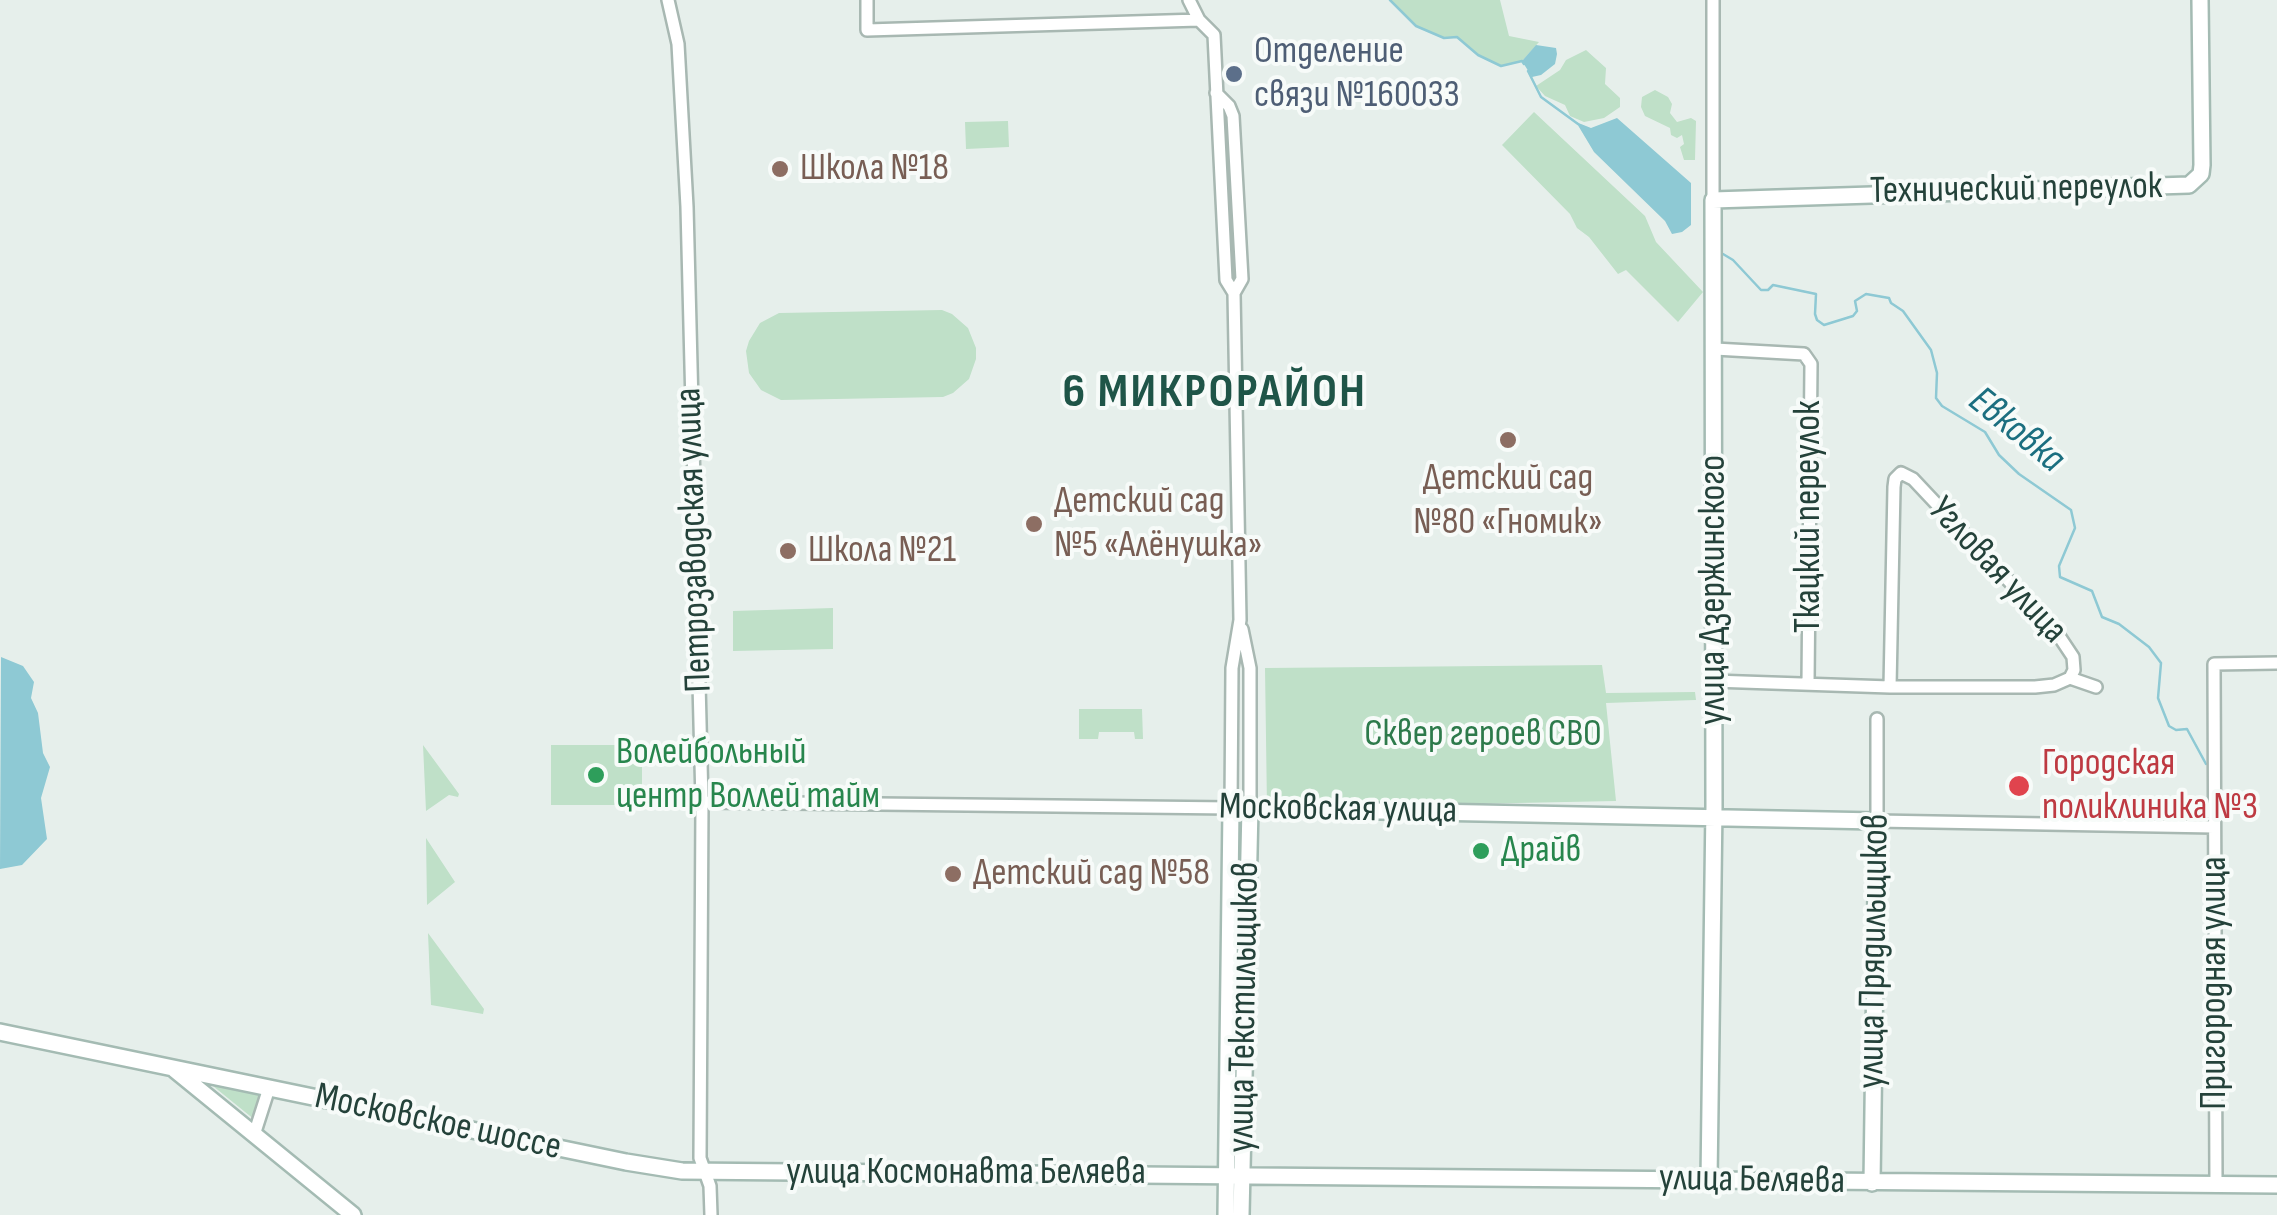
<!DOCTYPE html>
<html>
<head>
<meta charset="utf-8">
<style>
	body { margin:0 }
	canvas { display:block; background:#e6efeb }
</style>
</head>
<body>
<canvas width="2277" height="1215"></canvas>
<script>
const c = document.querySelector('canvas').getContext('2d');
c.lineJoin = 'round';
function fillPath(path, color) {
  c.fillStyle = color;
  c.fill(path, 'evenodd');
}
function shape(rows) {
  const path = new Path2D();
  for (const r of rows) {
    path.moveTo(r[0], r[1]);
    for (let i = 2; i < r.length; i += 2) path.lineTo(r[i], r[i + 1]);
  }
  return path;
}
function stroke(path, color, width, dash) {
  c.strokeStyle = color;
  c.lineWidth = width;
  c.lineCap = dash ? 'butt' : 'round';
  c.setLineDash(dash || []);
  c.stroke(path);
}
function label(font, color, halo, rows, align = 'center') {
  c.font = font + ' "Sofia Sans Condensed",sans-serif';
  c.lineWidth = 8;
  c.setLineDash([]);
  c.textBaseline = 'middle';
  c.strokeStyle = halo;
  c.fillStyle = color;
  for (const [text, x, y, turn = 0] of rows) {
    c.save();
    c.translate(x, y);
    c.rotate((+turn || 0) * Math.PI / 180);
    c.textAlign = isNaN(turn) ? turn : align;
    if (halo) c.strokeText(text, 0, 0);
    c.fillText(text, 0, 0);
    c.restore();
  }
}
fillPath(shape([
	[1390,0,1500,0,1509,36,1539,42,1522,61,1501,66,1478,55,1457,37,1444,38,1416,26],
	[1586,50,1606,68,1605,84,1620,98,1620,107,1604,118,1584,122,1570,116,1565,105,1545,96,1536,86,1560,70,1566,60],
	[1655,90,1668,97,1672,104,1670,113,1677,122,1691,118,1696,121,1695,160,1684,160,1680,147,1684,144,1682,135,1677,138,1671,135,1670,128,1645,116,1641,107,1642,97],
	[1534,112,1645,216,1656,242,1703,292,1678,322,1626,270,1618,274,1589,237,1577,228,1570,214,1502,145],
	[1008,121,1009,147,966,149,965,122],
	[942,310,952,314,968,328,976,348,976,359,969,379,953,393,943,397,781,400,761,390,749,373,746,351,749,341,760,323,779,313],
	[833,608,833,649,733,651,733,611],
	[1602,665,1606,693,1695,692,1696,700,1606,703,1616,801,1267,808,1265,668],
	[1079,709,1142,709,1143,739,1135,739,1134,732,1099,732,1098,739,1079,739],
	[423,745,459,794,458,797,449,795,426,811],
	[551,745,642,745,642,805,551,805],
	[426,838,455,882,427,905],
	[428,933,484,1009,483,1014,431,1005],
	[214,1082,263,1093,255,1120,213,1086]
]), '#bfe0c8');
fillPath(shape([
	[1536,45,1556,48,1557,54,1555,64,1541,75,1532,77,1522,61],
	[1617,118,1691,183,1691,225,1682,232,1672,234,1665,221,1594,152,1576,122,1591,128],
	[1,657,23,666,34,682,31,698,38,713,43,753,50,767,41,798,47,839,22,865,0,869]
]), '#8ec9d4');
stroke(shape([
	[1390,0,1416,26,1444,38,1457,37,1478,55,1501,66,1522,61,1524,64],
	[1528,71,1541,97,1578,124],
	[1723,254,1733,260,1761,290,1768,290,1773,285,1816,294,1815,314,1817,320,1824,325,1853,316,1857,311,1855,301,1866,294,1889,298,1891,303,1903,311,1931,350,1937,373,1936,398,1942,406,1985,432,1999,455,2019,474,2071,510,2075,528,2059,566,2060,577,2092,591,2102,617,2119,624,2149,647,2161,663,2158,698,2169,726,2176,730,2187,729,2206,764]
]), '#8ec9d4', 2.5);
const street = shape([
	[668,0,678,44,687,207,702,802,700,1158,710,1186,711,1215],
	[867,0,867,30,1199,20],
	[1713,0,1713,200],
	[1216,93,1229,106,1233,116,1242,279,1234,293],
	[1715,349,1804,354,1811,364,1808,683],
	[1242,629,1250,668,1250,807],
	[1713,681,1890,687,2035,687,2054,685,2070,678,2096,687],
	[1890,687,1894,487,1895,479,1901,473,1913,479,2055,630,2073,657,2074,670,2070,678],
	[1877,719,1877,821,2214,827],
	[702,802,1231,808,1232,668,1240,620,1234,293,1226,280,1214,35,1199,20,1189,0],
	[254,1135,269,1088],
	[2216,1186,2214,664,2277,663]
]);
const secondary = shape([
	[0,1032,626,1162,682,1171,2277,1185],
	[175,1070,353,1215],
	[1709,1180,1714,806,1713,200,2189,185,2201,174,2202,165,2200,0],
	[1226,1215,1231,808,1877,821,1872,1183],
	[1241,1215,1250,807]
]);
stroke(street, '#a8b8b2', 16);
stroke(secondary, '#a4bbb3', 20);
stroke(street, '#fff', 11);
stroke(secondary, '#fff', 15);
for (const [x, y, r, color] of [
	[1234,74,10,"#5c6f8a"],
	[780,169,10,"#8d6e63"],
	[1508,440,10,"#8d6e63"],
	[1034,524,10,"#8d6e63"],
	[788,551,10,"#8d6e63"],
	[596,775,10,"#2e9e5b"],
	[2019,786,12,"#e0444e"],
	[1481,851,10,"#2e9e5b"],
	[953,874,10,"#8d6e63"]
]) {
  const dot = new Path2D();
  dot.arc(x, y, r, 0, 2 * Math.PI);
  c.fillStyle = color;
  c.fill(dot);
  stroke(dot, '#f7fbf9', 4);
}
label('38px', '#4e5e75', '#f7fbf9', [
	["Отделение",1254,52],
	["связи №160033",1254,96]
], 'left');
label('38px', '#785e54', '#f7fbf9', [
	["Школа №18",800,169],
	["Детский сад",1508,479,"center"],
	["№80 «Гномик»",1508,523,"center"],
	["Детский сад",1054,502],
	["№5 «Алёнушка»",1054,546],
	["Школа №21",808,551],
	["Детский сад №58",973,874]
], 'left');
label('38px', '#24423a', '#f7fbf9', [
	["Технический переулок",2016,190,-1],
	["Ткацкий переулок",1809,517,-90],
	["Петрозаводская улица",695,540,-92],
	["Угловая улица",1997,571,47],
	["улица Дзержинского",1714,590,-90],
	["Московская улица",1338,810,1],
	["улица Прядильщиков",1875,951,-89],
	["Пригородная улица",2215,983,-90],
	["улица Текстильщиков",1245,1007,-89],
	["Московское шоссе",438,1123,12],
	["улица Космонавта Беляева",966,1173],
	["улица Беляева",1752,1181,1]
]);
label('38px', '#2d7a4b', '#f7fbf9', [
	["Сквер героев СВО",1483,735]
]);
label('38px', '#27864d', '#f7fbf9', [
	["Волейбольный",616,753],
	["центр Воллей тайм",616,797],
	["Драйв",1501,851]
], 'left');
label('38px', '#be3a42', '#f7fbf9', [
	["Городская",2042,764],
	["поликлиника №3",2042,808]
], 'left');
label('italic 40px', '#1c6f80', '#f7fbf9', [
	["Евковка",2016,431,39]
]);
c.letterSpacing = '2.5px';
label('bold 48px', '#1f5548', '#f7fbf9', [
	["6 МИКРОРАЙОН",1215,394]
]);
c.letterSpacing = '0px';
</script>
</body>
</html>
